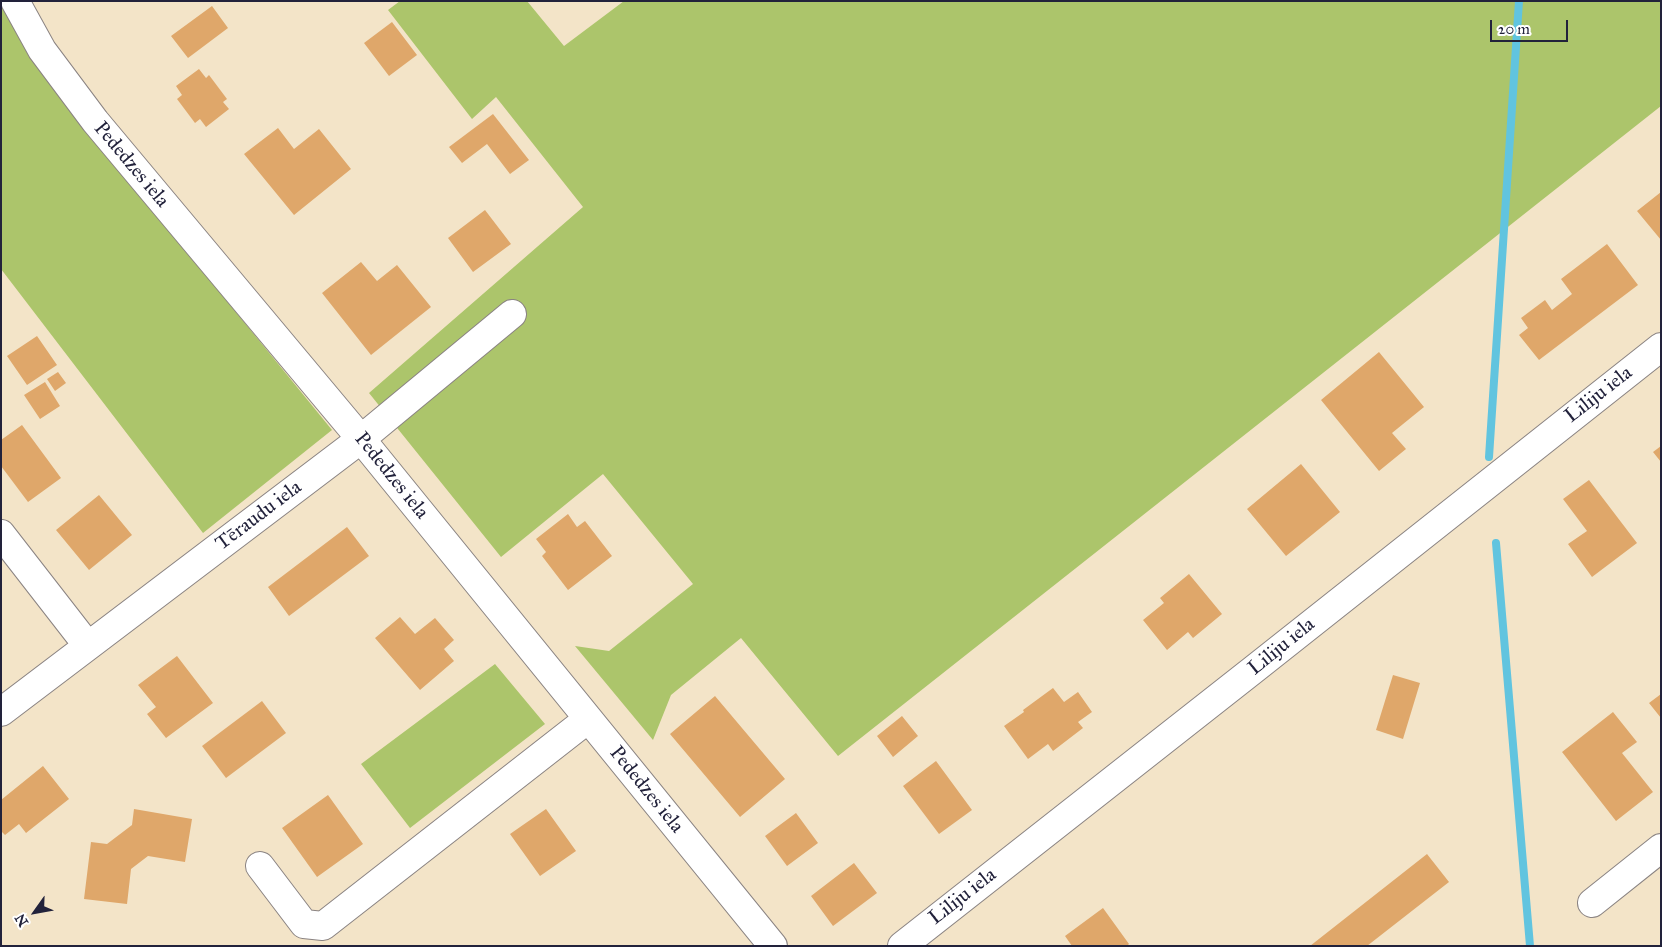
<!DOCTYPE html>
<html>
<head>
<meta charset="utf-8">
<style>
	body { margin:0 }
	#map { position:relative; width:1662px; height:947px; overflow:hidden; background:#f3e4c8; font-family:"IM FELL Great Primer",serif }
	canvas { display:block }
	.frame { position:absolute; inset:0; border:2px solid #22223b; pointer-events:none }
	.north { position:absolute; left:10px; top:887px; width:50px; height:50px; -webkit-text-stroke:4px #fff; paint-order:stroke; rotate:238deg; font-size:14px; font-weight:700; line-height:20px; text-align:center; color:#22223b }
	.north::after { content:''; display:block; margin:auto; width:18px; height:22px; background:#22223b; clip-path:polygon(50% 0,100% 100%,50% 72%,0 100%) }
	.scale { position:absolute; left:1490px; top:20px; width:78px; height:22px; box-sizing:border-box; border:2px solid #22223b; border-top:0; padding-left:6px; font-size:15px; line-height:18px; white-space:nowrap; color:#22223b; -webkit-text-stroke:4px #fff; paint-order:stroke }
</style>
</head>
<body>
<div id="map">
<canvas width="1662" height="947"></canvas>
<div class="frame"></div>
<div class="north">N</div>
<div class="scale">20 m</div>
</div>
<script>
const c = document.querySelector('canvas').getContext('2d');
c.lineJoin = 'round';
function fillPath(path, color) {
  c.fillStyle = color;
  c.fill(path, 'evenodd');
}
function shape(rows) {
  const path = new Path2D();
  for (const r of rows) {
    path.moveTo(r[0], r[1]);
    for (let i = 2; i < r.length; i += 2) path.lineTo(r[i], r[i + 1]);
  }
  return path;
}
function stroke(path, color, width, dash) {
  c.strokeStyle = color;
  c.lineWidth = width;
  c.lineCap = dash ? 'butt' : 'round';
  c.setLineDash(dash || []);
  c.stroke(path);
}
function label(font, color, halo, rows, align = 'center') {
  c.font = font + ' "IM FELL Great Primer",serif';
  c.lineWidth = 5;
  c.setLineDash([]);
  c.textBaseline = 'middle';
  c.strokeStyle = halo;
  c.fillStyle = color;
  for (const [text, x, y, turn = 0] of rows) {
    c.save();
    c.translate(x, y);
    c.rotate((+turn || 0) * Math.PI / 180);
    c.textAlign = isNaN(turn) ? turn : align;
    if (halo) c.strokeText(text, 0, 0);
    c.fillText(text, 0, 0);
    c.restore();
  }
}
fillPath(shape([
	[2,1,51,85,332,430,203,533,1,269],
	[400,1,527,1,564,46,624,1,1661,1,1661,106,838,756,741,638,671,695,653,740,575,646,609,651,693,584,603,474,501,557,369,393,583,207,496,97,472,119,388,10],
	[495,664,545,724,410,828,361,764]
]), '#acc56b');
stroke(shape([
	[1489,457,1519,1],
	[1496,543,1530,946]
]), '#61c4df', 8);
fillPath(shape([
	[212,6,228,28,188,58,171,36],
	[392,22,417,55,389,76,364,43],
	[199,69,206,78,209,75,227,99,223,102,229,109,206,127,200,119,195,123,177,99,182,95,176,86],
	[493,114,529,160,510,174,487,144,462,163,449,147],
	[278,128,294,149,319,129,351,169,294,215,244,154],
	[1661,192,1661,240,1637,211],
	[485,210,511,244,473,272,448,238],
	[1607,244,1638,285,1539,360,1519,335,1528,328,1521,318,1545,300,1552,310,1572,294,1561,279],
	[361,262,377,281,397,265,431,307,371,355,322,293],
	[37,336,57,365,27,385,7,356],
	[1379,352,1424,407,1392,433,1406,449,1379,471,1321,400],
	[58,372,66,383,55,391,47,379],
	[45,382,60,406,40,419,24,395],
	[22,425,61,478,28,502,1,466,1,440],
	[1661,446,1661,462,1653,452],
	[1301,464,1340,512,1286,556,1247,509],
	[1589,480,1637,543,1592,577,1568,544,1587,531,1563,499],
	[99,495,132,535,89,570,56,530],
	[568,514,577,527,585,521,612,556,568,590,542,556,546,552,536,539],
	[347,527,369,556,289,616,268,587],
	[1189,574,1222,614,1193,638,1188,632,1167,650,1143,620,1164,603,1160,598],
	[400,617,415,634,435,618,454,640,444,649,454,661,420,690,375,638],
	[177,656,213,703,166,738,147,714,156,707,138,685],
	[1393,675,1420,683,1403,739,1376,730],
	[1053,688,1064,702,1078,692,1092,712,1078,722,1083,728,1053,751,1048,744,1028,759,1004,726,1024,712,1023,710],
	[1661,694,1661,718,1649,703],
	[715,696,785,779,740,817,670,734],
	[262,701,286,733,226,778,202,746],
	[1613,712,1637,742,1622,753,1653,792,1616,821,1562,752],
	[902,716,918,736,893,757,877,736],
	[936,761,972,810,939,834,903,786],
	[43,766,69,799,26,833,19,824,5,835,1,831,1,800],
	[328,795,363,844,317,877,282,828],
	[134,809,192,819,185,862,148,856,131,869,127,904,84,899,91,842,107,844,132,825],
	[546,809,576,851,540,876,510,834],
	[796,813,818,843,787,866,765,836],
	[1427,854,1449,882,1367,946,1310,946],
	[854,863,877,893,833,926,811,896],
	[1103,908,1129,944,1127,946,1072,946,1065,936]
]), '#dfa76a');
const minor = shape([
	[15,1,42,50,95,121,361,439,773,946],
	[1,534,88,646],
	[1,712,361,439,512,314],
	[260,866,304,924,323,926,588,719],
	[1592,903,1661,848],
	[902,946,1253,670,1661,347]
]);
stroke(minor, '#8a8382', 30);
stroke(minor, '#fff', 28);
label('20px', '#22223b', '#fff', [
	["Pededzes iela",131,165,50],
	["Liliju iela",1599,395,-38],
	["Pededzes iela",391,476,51],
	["Tēraudu iela",259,516,-37],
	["Liliju iela",1282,647,-39],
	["Pededzes iela",646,790,51],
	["Liliju iela",963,897,-38]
]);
</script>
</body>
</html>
